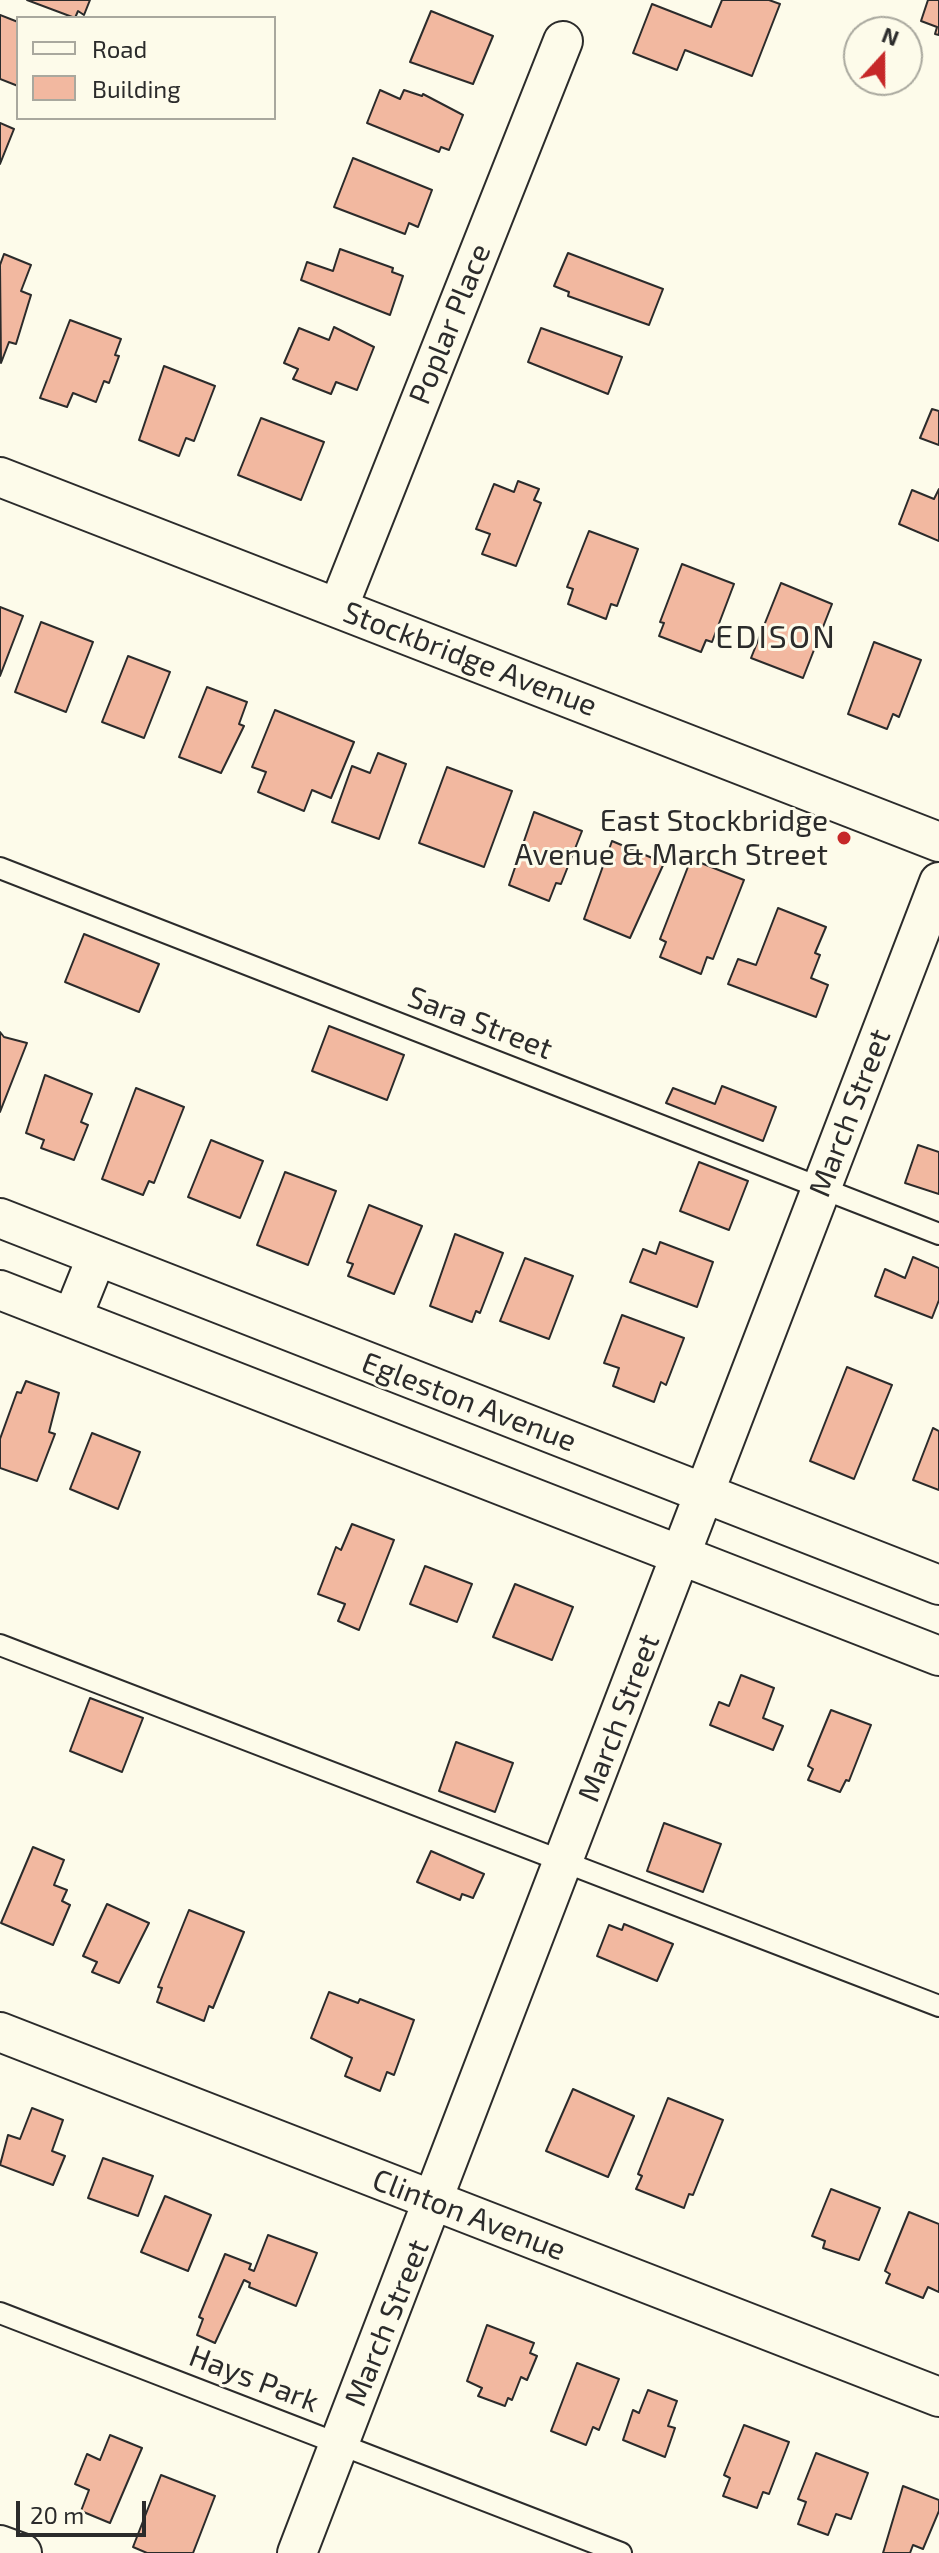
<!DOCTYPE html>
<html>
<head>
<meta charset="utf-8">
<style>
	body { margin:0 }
	#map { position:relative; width:939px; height:2553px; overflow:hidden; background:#fdfbea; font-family:"Exo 2",sans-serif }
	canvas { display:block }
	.legend { position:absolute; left:16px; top:16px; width:260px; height:104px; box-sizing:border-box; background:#fdfbea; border:2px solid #a9a89e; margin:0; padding:10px 14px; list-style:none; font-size:24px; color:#2b2b2b }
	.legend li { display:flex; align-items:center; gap:16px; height:40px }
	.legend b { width:40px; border:2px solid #a9a89e }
	.north { position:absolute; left:843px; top:16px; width:80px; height:80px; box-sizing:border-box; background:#fdfbea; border:2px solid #a9a89e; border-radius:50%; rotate:21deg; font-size:22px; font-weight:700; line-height:32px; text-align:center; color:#2b2b2b }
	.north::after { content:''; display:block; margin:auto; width:28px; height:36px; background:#c62828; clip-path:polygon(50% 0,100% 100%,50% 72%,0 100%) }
	.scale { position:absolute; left:16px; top:2501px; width:130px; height:36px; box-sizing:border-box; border:4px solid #2b2b2b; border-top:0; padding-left:10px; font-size:24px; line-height:28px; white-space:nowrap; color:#2b2b2b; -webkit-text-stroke:6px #fdfbea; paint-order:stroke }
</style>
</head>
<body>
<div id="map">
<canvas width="939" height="2553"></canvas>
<ul class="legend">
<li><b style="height:10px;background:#fdfbea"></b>Road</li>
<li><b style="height:22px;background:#f2b8a0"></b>Building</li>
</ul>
<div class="north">N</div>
<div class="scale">20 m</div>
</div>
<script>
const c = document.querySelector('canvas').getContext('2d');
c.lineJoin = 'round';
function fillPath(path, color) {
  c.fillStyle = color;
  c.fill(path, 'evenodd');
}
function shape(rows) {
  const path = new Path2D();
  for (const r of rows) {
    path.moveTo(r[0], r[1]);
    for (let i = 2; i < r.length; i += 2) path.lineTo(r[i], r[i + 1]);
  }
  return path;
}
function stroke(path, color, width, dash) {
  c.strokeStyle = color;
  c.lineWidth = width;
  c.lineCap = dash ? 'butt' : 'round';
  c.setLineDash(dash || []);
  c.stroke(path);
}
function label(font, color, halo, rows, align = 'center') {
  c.font = font + ' "Exo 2",sans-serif';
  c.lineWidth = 6;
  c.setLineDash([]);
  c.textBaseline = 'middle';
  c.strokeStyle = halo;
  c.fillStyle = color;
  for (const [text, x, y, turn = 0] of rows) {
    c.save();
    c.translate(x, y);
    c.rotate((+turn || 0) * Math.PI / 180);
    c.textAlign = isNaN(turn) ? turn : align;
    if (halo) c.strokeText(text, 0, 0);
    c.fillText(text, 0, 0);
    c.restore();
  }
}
const building = shape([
	[27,0,90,0,84,15,78,11,75,18,27,0],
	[722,0,769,0,780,4,752,76,685,50,677,70,633,53,652,4,711,27,722,0],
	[928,0,939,0,939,35,935,34,937,27,921,21,928,0],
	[431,11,493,36,473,84,410,62,431,11],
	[0,15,18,22,18,86,0,79,0,15],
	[380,90,400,99,404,90,422,96,423,94,463,115,449,150,441,147,439,152,367,123,380,90],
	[0,123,14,129,0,164,0,123],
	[353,158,432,190,418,227,409,223,405,234,334,207,353,158],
	[340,249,393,268,392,272,403,276,390,315,301,280,307,262,333,271,340,249],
	[568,253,663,289,649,325,568,296,569,292,554,286,568,253],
	[4,254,31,265,21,291,31,295,16,344,9,342,1,363,0,265,4,254],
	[70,320,121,339,115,355,119,356,109,383,104,381,96,402,73,393,67,407,40,398,70,320],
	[334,327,374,347,357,390,336,382,331,394,293,379,298,369,284,363,299,328,329,340,334,327],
	[541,328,622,357,608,394,528,362,541,328],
	[164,366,215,386,194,441,186,438,179,456,139,440,164,366],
	[932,409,939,411,939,445,920,438,932,409],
	[261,418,324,442,301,500,238,475,261,418],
	[518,481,539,489,534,500,541,503,516,566,482,554,490,534,476,529,494,484,514,492,518,481],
	[939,489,939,541,899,524,912,490,934,499,939,489],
	[589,531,638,549,617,606,611,604,606,619,568,604,573,589,567,587,589,531],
	[682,564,734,584,712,642,706,640,701,652,659,636,664,623,660,622,682,564],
	[781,583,832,604,803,678,751,658,781,583],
	[0,607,23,616,0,676,0,607],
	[41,622,93,642,66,712,15,692,41,622],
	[874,642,921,660,899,717,893,714,887,729,848,714,874,642],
	[128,656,170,672,144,738,102,722,128,656],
	[207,687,247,702,239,724,244,726,221,773,179,757,207,687],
	[275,710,354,742,331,798,312,790,304,811,258,792,266,772,252,767,275,710],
	[378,753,406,764,379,839,332,822,352,766,370,773,378,753],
	[447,767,512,791,484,867,419,843,447,767],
	[534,812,582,831,561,884,556,883,549,901,509,885,534,812],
	[612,841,664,863,630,938,584,919,612,841],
	[691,859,744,880,713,959,707,957,701,974,660,957,666,942,660,939,691,859],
	[778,908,826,927,815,953,820,955,811,978,828,985,816,1017,728,984,738,959,756,965,778,908],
	[84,934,159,964,139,1012,65,982,84,934],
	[329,1026,404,1055,387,1100,312,1071,329,1026],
	[0,1032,4,1037,27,1043,0,1112,0,1032],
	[45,1075,92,1094,81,1122,88,1125,74,1160,41,1148,44,1140,26,1133,45,1075],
	[722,1086,776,1107,763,1141,666,1103,673,1088,715,1104,722,1086],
	[136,1088,184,1107,154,1183,149,1181,143,1195,102,1179,136,1088],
	[211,1140,263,1161,240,1218,188,1197,211,1140],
	[918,1145,939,1152,939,1194,905,1183,918,1145],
	[699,1162,748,1181,729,1230,680,1211,699,1162],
	[285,1172,336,1191,308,1265,257,1245,285,1172],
	[369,1205,422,1226,394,1294,348,1276,353,1264,347,1262,369,1205],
	[455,1234,503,1253,480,1313,476,1311,472,1322,430,1306,455,1234],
	[660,1242,713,1262,697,1307,630,1282,643,1249,656,1254,660,1242],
	[913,1257,939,1268,939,1300,932,1318,875,1296,885,1269,905,1278,913,1257],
	[525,1258,573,1276,549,1339,500,1321,525,1258],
	[622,1315,684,1338,666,1385,661,1382,654,1402,613,1386,619,1368,604,1363,622,1315],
	[847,1367,892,1385,854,1479,810,1461,847,1367],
	[26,1381,59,1393,49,1432,55,1434,37,1481,0,1468,0,1439,17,1392,21,1393,26,1381],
	[933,1428,939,1431,939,1490,913,1480,933,1428],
	[92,1433,140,1452,118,1509,70,1489,92,1433],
	[352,1524,394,1540,359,1630,338,1621,345,1604,318,1594,336,1547,341,1550,352,1524],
	[425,1566,472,1584,457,1622,410,1604,425,1566],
	[515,1584,573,1607,552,1660,493,1637,515,1584],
	[741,1675,774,1688,763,1718,783,1726,773,1750,710,1725,719,1702,729,1706,741,1675],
	[90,1698,143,1718,122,1772,70,1751,90,1698],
	[831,1710,871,1725,849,1781,846,1780,840,1792,808,1780,813,1769,808,1766,831,1710],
	[456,1742,513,1763,495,1812,439,1791,456,1742],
	[664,1823,721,1844,703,1892,647,1871,664,1823],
	[33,1847,64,1860,54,1885,67,1890,62,1901,70,1905,53,1945,1,1923,33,1847],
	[431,1851,484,1874,473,1898,462,1894,460,1900,417,1882,431,1851],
	[107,1904,149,1923,119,1983,92,1972,97,1962,83,1956,107,1904],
	[189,1910,244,1932,213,2008,209,2006,204,2021,157,2002,162,1988,158,1987,189,1910],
	[624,1924,673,1944,657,1981,597,1956,609,1925,622,1930,624,1924],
	[329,1992,358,2003,360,1999,414,2020,394,2075,387,2072,380,2091,345,2076,352,2058,311,2038,329,1992],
	[573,2089,634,2116,608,2177,546,2151,573,2089],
	[668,2098,723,2120,693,2195,689,2194,684,2208,636,2189,642,2176,638,2174,668,2098],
	[32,2108,63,2120,52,2151,65,2156,53,2185,0,2165,8,2135,20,2139,32,2108],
	[103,2158,153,2176,138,2216,88,2198,103,2158],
	[831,2189,880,2208,859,2260,823,2248,825,2241,812,2236,831,2189],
	[165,2196,211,2215,188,2271,141,2252,165,2196],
	[909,2212,939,2224,939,2292,928,2287,923,2298,886,2283,890,2274,885,2271,909,2212],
	[268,2235,317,2253,296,2306,249,2287,250,2283,244,2280,215,2343,197,2335,203,2319,199,2317,225,2254,251,2264,249,2269,254,2271,268,2235],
	[487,2325,534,2343,530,2353,537,2356,527,2380,521,2377,512,2400,508,2398,505,2406,478,2396,482,2388,467,2381,487,2325],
	[577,2363,619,2379,599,2430,593,2427,586,2445,551,2431,577,2363],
	[648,2390,677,2401,668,2426,675,2428,665,2457,623,2440,633,2410,639,2413,648,2390],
	[744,2425,789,2442,769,2494,763,2492,757,2508,723,2496,730,2478,724,2475,744,2425],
	[110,2435,142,2448,110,2523,81,2511,89,2490,75,2484,87,2454,100,2460,110,2435],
	[816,2453,868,2473,851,2519,836,2514,828,2535,798,2524,806,2502,798,2499,816,2453],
	[161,2475,215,2496,193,2553,147,2553,133,2547,161,2475],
	[903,2486,939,2500,939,2511,923,2549,913,2545,910,2553,883,2553,903,2486]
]);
fillPath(building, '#f2b8a0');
stroke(building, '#2b2b2b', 2);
const lane = shape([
	[0,868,939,1234],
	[0,1645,939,2006],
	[0,2313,621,2553]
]);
const street = shape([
	[0,477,939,842],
	[338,608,563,41],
	[0,1218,939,1585],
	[0,1290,939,1656],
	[72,1318,97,1256],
	[0,2032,939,2397],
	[0,2545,22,2553],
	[297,2553,939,882]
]);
stroke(lane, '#2b2b2b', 24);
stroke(street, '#2b2b2b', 42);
stroke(lane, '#fdfbea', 20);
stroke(street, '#fdfbea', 38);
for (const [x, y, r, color] of [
	[844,838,8,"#c62828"]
]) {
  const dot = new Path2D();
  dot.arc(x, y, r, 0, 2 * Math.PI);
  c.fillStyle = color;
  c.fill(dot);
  stroke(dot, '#fdfbea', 3);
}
label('30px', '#2b2b2b', '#fdfbea', [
	["Poplar Place",450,324,-68],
	["Stockbridge Avenue",470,659,21],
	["Sara Street",480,1023,21],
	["March Street",850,1113,-69],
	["Egleston Avenue",469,1402,21],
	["March Street",619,1718,-69],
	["Clinton Avenue",469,2215,21],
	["March Street",387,2323,-68],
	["Hays Park",254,2379,21]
]);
label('30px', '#2b2b2b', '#fdfbea', [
	["East Stockbridge",828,821],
	["Avenue & March Street",828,855]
], 'right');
c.letterSpacing = '2px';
label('32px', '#2b2b2b', '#fdfbea', [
	["EDISON",776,637]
]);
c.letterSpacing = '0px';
</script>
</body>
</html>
